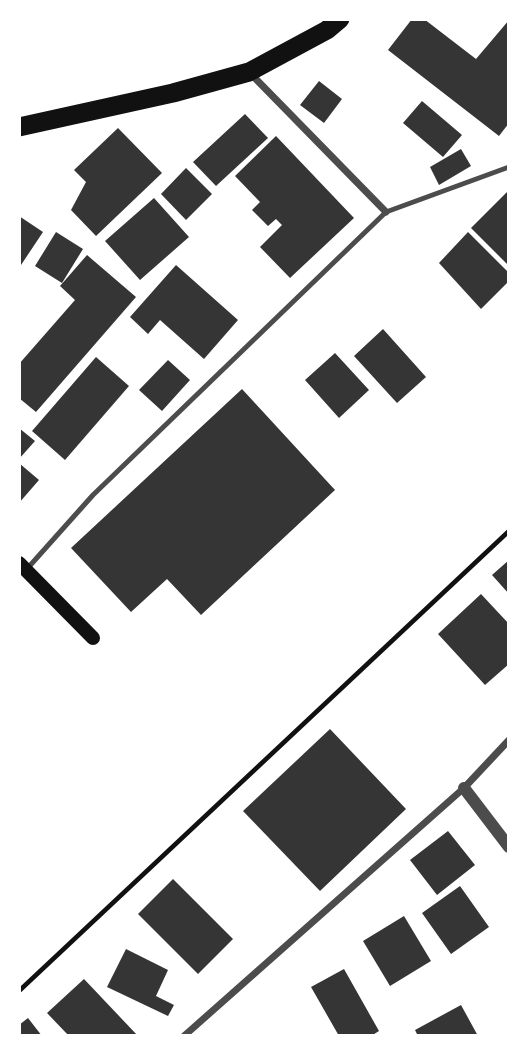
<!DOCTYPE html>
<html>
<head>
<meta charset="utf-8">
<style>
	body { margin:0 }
	#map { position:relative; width:528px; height:1055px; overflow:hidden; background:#fff; font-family:Figtree,sans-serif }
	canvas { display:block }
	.frame { position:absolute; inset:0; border:21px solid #fff; pointer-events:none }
</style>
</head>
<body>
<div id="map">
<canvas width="528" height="1055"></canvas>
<div class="frame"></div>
</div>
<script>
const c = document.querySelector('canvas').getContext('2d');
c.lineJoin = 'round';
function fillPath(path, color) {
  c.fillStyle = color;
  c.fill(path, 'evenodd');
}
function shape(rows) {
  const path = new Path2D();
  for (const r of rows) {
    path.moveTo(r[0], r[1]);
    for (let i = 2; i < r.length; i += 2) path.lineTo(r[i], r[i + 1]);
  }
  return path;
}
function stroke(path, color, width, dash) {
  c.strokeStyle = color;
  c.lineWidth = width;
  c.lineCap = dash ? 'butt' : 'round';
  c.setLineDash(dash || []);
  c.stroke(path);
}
fillPath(shape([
	[412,19,424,19,476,59,509,20,509,123,499,136,388,50],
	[319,81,342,99,324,123,300,105],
	[422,101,462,135,443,157,403,123],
	[245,114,268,138,216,186,193,162],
	[118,128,162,173,96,236,71,210,86,182,74,170],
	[276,136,354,218,290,278,260,247,282,225,276,219,268,226,252,210,260,202,235,176],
	[461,149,471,166,439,185,430,167],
	[186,168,212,194,186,220,161,194],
	[509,190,509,266,471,228],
	[154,198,189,237,140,280,105,241],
	[19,216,43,232,19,268],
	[56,232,83,249,62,283,35,266],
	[468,232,509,273,509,281,481,309,439,263],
	[87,255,136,297,36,412,19,398,19,364,75,300,60,286],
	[176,265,238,320,204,359,160,320,148,334,130,317],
	[383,329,426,377,397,403,354,356],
	[335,353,369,390,339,418,305,380],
	[96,357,129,386,65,460,32,431],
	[168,360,190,380,162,411,139,390],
	[242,389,335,490,201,615,167,579,131,612,71,548],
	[19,428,35,441,19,459],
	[19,463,39,480,19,503],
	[509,560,509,594,492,575],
	[481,594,509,624,509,664,485,685,438,634],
	[330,729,406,809,320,891,243,811],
	[448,831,475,865,437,895,410,860],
	[173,879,233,939,198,974,138,914],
	[460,886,489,927,451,954,422,913],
	[404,916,431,961,390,986,363,941],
	[126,949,168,970,156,996,174,1005,168,1016,107,987],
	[344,969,379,1031,371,1036,339,1036,311,987],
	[84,979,138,1036,69,1036,47,1013],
	[461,1005,478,1036,418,1036,415,1030],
	[28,1018,42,1036,19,1036,19,1025]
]), '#353535');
stroke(shape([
	[19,991,509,531]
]), '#111', 4.5);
stroke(shape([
	[26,570,93,495,386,212,509,167]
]), '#4c4c4c', 5);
stroke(shape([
	[249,72,386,212],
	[184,1036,464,788,509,740]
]), '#4c4c4c', 7);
stroke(shape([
	[464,788,509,847]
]), '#4c4c4c', 12);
stroke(shape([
	[19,563,93,638]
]), '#111', 14);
stroke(shape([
	[19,127,173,93,249,72,327,30,340,19]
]), '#111', 19);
</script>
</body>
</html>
